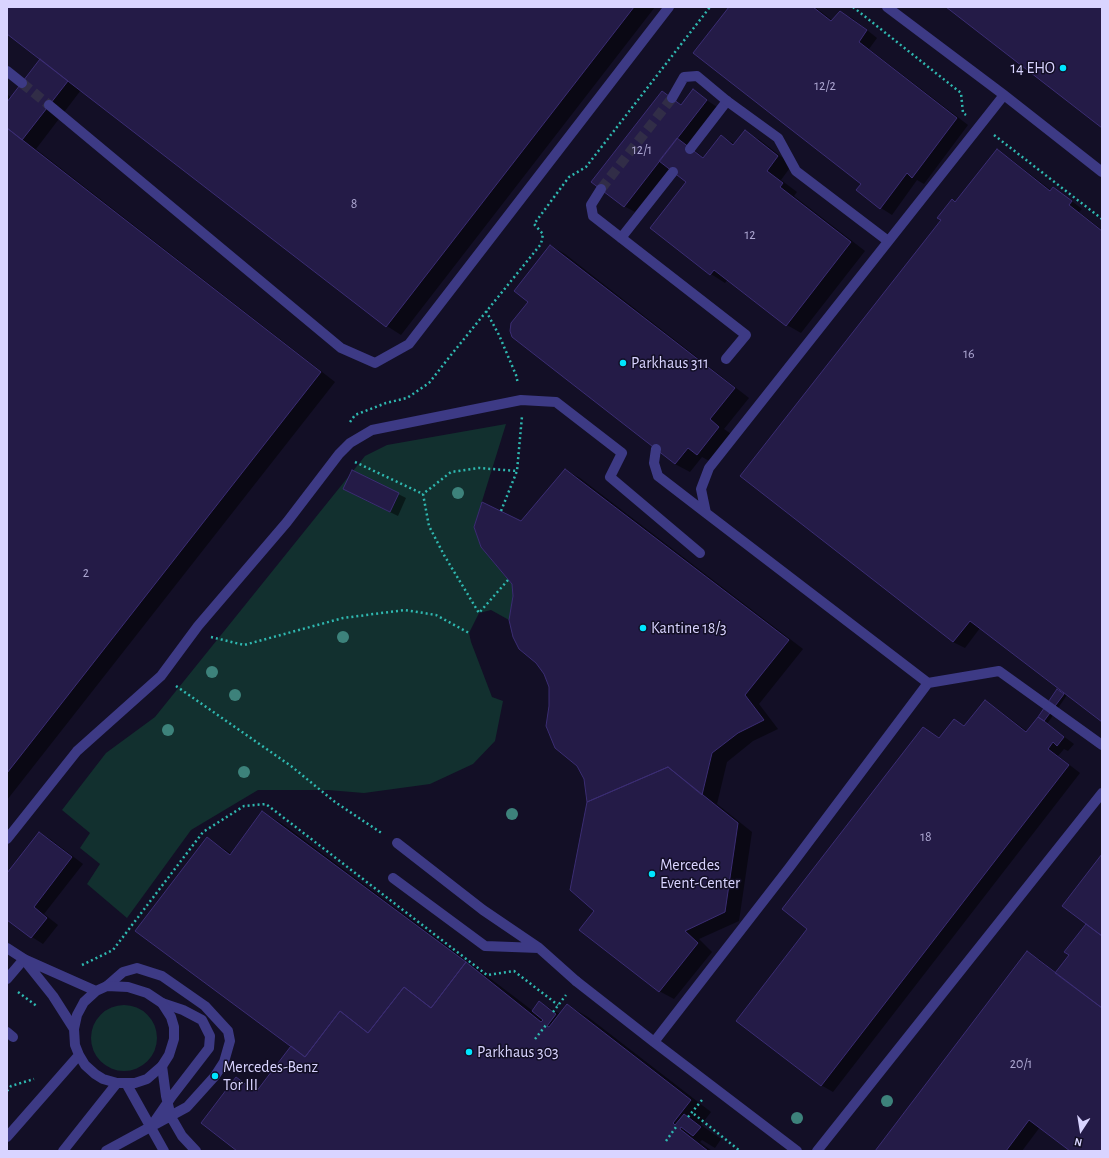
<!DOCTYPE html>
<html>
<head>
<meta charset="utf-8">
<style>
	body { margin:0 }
	#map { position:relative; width:1109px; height:1158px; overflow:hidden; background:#130f26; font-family:"Alegreya Sans",sans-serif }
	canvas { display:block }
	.frame { position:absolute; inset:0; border:8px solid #d9d4ff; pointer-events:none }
	.north { position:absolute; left:1061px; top:1110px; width:40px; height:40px; -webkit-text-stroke:3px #130f26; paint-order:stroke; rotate:192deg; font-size:11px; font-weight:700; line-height:16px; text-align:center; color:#d9d4ff }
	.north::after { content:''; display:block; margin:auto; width:14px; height:18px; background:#d9d4ff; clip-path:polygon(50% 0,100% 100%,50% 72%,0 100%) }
</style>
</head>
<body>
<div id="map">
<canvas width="1109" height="1158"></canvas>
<div class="frame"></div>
<div class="north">N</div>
</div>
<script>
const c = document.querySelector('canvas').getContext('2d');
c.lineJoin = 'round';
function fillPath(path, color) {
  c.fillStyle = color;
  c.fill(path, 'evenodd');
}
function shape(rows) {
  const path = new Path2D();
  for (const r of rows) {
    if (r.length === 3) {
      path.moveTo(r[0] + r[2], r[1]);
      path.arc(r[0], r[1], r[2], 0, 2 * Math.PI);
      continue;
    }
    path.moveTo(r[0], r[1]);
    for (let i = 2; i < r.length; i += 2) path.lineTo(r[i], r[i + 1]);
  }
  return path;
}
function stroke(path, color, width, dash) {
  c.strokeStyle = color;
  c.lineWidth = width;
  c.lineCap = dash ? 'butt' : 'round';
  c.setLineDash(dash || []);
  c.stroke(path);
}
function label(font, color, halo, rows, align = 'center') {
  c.font = font + ' "Alegreya Sans",sans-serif';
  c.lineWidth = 3;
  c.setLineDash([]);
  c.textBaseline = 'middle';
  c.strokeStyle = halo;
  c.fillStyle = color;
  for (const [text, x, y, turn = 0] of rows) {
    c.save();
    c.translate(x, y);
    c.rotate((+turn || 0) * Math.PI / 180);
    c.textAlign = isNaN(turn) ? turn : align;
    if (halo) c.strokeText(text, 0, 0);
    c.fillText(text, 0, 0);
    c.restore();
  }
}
fillPath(shape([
	[506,424,474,527,481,547,512,584,513,596,509,620,491,610,479,613,469,633,471,642,492,697,503,701,495,741,473,764,430,784,364,793,328,790,258,790,191,830,127,918,87,884,100,864,80,848,90,833,62,810,106,753,155,717,365,456,387,445],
	[124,1038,33]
]), '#12302f');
fillPath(shape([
	[7,7,655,7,401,335,387,326,81,90,36,149,335,382,7,800,7,94,12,98,41,59,7,33],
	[730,7,815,7,833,21,840,12,852,18,877,38,869,49,968,125,924,184,917,180,892,215,881,208],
	[693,91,717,107,692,148,704,158,721,136,735,144,745,132,760,140,792,165,781,180,797,192,794,196,865,251,801,333,787,325,728,279,725,283,711,274,687,181,670,168,635,212,624,206,663,92,682,105],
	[997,151,1008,157,1052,191,1053,189,1064,195,1082,209,1079,212,1102,230,1102,721,1067,695,1047,724,1074,744,1068,751,1064,749,1058,756,1080,773,833,1092,821,1085,737,1020,808,928,924,728,940,738,954,720,966,726,985,701,996,708,1028,732,1058,689,980,628,965,648,953,642,742,476,942,220,952,200,956,202],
	[551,246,565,254,749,398,724,429,734,436,713,463,702,457,690,472,675,464,513,337,529,302],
	[565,470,580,478,803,649,759,704,778,729,753,741,727,762,717,804,752,832,739,921,699,939,712,952,674,999,659,991,596,911,585,779,577,766,550,706,550,687,514,596,521,523],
	[353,471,406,498,398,516,351,493],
	[262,812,283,824,487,976,533,1011,539,1002,560,1014,567,1005,588,1017,711,1112,701,1125,721,1139,715,1148,702,1140,700,1142,712,1151,239,1151,236,1078,258,1091,293,1046,207,838,232,854],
	[39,833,50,839,83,864,44,914,58,925,43,944,32,937,7,918,7,874],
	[1102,855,1102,1151,1072,1151,1040,1127,1022,1151,876,1151,1028,953,1039,959,1056,973,1070,955,1087,923]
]), '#0007');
const building = shape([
	[7,7,634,7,386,327,7,34,7,7],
	[729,7,813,7,831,21,840,11,867,30,859,42,957,118,912,178,907,173,880,209,856,190,861,184,693,53,729,7],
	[946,7,1102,7,1102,128,946,7],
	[40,59,68,81,22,140,7,128,7,102,40,59],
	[693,89,707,100,624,207,591,182,662,91,681,105,693,89],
	[7,128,321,372,7,773,7,128],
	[745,130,778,156,767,171,783,183,780,187,851,242,786,326,714,270,710,275,650,228,686,182,659,161,677,138,703,158,721,135,733,145,745,130],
	[997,149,1050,191,1053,187,1072,201,1069,205,1102,231,1102,722,970,621,953,642,740,476,941,220,937,218,952,199,955,202,997,149],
	[550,245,735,388,710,419,719,427,697,455,688,448,675,464,512,337,510,331,511,323,528,302,514,291,550,245],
	[565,469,789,640,745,695,764,720,738,733,712,753,702,795,668,767,587,802,584,779,577,766,555,748,546,726,549,706,549,687,544,674,536,663,519,649,513,637,509,620,513,596,512,584,481,547,474,527,482,502,521,521,565,469],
	[352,470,399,493,390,512,343,489,352,470],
	[1057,689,1064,694,1044,721,1038,717,1057,689],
	[985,700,1026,732,1038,717,1044,721,1064,737,1057,746,1053,742,1048,749,1069,765,821,1086,736,1021,807,929,782,909,923,727,939,738,954,719,964,726,985,700],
	[668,767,738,823,725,912,685,931,698,943,659,992,579,930,594,911,570,890,587,802,668,767],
	[262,811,466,962,431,1008,404,987,368,1033,340,1011,305,1057,135,931,207,837,230,855,262,811],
	[39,832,72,857,34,907,47,918,31,938,7,920,7,873,39,832],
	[1102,854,1102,936,1062,906,1102,854],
	[1086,924,1102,936,1102,1008,1055,973,1069,955,1064,952,1086,924],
	[1027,951,1102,1008,1102,1151,1070,1151,1029,1120,1006,1151,875,1151,1027,951],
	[466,962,541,1022,543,1020,532,1011,539,1001,553,1012,556,1014,547,1026,549,1027,567,1004,691,1100,673,1123,675,1125,684,1114,701,1127,693,1136,681,1127,680,1129,708,1151,237,1151,201,1123,236,1077,256,1092,291,1046,305,1057,340,1011,368,1033,404,987,431,1008,466,962]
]);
fillPath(building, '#241b47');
stroke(building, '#3b2d73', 1);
stroke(shape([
	[22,83,49,105],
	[601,189,672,98]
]), '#312d47', 10, [10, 5]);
stroke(shape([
	[853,7,961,93,963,113,966,115],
	[994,135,1102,219],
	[486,311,499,335,516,375,518,384],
	[350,422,355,415,386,403,407,398,429,383,451,355,541,244,543,234,534,224,569,177,586,167,710,7],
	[355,462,423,494],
	[501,511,517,471,522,416],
	[508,580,479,613,444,555,429,526,423,494,451,472,479,468,517,471],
	[211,637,244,645,343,618,405,610,436,615,469,633],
	[176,686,291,766,335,802,383,834],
	[82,965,113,950,203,832,244,806,266,804,487,975,514,971,558,1005],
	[18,992,38,1007],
	[553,1012,566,995],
	[535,1039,546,1025],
	[7,1091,11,1086,34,1079],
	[694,1114,740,1151],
	[688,1117,702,1100],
	[666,1141,676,1127]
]), '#2fb8b0', 2.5, [2, 3]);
stroke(shape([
	[690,149,727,101],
	[601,189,591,205,593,216,746,335,726,359],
	[621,238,673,172],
	[397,843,483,910,539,948,576,981],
	[393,878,485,946,539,948],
	[7,979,24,959],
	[7,1032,13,1037],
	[162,1066,166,1096,171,1117,182,1136,196,1151],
	[126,1083,164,1151],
	[152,1125,172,1096,209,1048,210,1036,202,1020,183,1010,162,1003],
	[106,1151,187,1107,215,1076,224,1062,230,1041,228,1031,205,1006,162,976,137,968,123,972,107,986]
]), '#3d3a85', 10);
stroke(shape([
	[887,7,1004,95,1102,172],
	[7,71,22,83],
	[1004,95,709,468,701,489,706,513,928,683,999,671,1102,745],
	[672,98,684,77,697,76,727,101,778,138,796,171,888,241],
	[49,105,341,348,375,363,409,344,669,7],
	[656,449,654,463,658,476,706,513],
	[7,839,77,751,161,676,198,626,287,522,339,454,350,443,372,430,521,400,556,402,622,453,610,477,700,553],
	[7,948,24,959,96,991],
	[25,961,53,996,74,1029],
	[576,981,654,1042,789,868,928,683],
	[107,986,128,987,147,993,162,1003,171,1017,174,1027,174,1039,169,1055,162,1066,147,1079,135,1083,117,1083,103,1079,95,1074,85,1065,79,1055,75,1045,74,1029,77,1015,84,1002,96,991,107,986],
	[654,1042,797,1151],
	[7,1137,79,1055],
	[63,1151,117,1083],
	[817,1151,1102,793]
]), '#3d3a85', 10);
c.fillStyle = '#3d827b';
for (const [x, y] of [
	[458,493],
	[343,637],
	[212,672],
	[235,695],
	[168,730],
	[244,772],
	[512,814],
	[887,1101],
	[797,1118]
]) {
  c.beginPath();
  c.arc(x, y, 6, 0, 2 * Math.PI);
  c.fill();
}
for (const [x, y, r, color] of [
	[1063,68,4,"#00e5ff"],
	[623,363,4,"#00e5ff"],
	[643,628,4,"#00e5ff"],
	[652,874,4,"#00e5ff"],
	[469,1052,4,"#00e5ff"],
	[215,1076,4,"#00e5ff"]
]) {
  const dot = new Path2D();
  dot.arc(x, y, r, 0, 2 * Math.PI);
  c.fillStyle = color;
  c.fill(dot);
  stroke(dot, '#130f26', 1.5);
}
label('14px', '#aca6d1', null, [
	["12/2",825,86],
	["12/1",642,150],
	["8",354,204],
	["12",750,235],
	["16",969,354],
	["2",86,573],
	["18",926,837],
	["20/1",1021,1064]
]);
label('16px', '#d9d4ff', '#130f26', [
	["14 EHO",1055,68,"right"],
	["Parkhaus 311",631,363],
	["Kantine 18/3",651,628],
	["Mercedes",660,865],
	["Event-Center",660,883],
	["Parkhaus 303",477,1052],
	["Mercedes-Benz",223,1067],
	["Tor III",223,1085]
], 'left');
</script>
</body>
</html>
